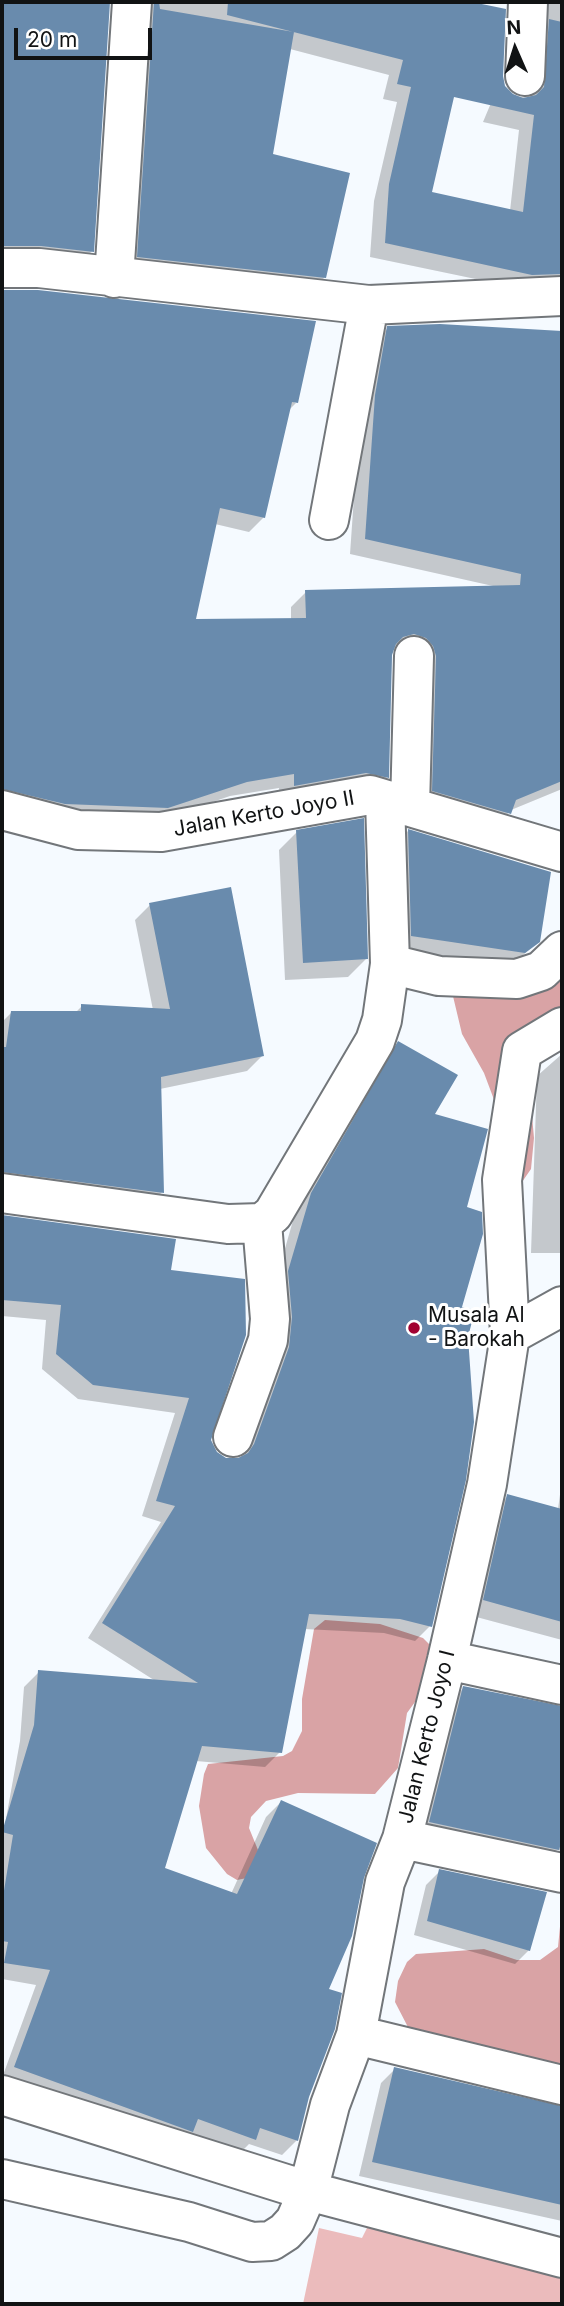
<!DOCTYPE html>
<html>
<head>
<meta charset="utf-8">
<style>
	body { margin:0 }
	#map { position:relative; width:564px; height:2306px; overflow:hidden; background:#f5faff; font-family:Inter,sans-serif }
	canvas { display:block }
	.frame { position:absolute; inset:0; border:4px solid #111314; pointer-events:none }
	.north { position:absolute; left:480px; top:14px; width:70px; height:70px; -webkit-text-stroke:5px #fff; paint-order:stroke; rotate:357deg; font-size:19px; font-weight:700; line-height:28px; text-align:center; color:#111314 }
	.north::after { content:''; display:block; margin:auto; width:24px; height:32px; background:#111314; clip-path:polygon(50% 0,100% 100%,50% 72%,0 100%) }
	.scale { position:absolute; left:14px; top:28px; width:138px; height:32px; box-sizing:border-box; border:4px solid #111314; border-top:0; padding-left:9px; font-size:21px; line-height:24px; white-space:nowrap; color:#111314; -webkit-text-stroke:5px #fff; paint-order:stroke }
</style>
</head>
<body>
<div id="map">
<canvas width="564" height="2306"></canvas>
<div class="frame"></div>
<div class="north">N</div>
<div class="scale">20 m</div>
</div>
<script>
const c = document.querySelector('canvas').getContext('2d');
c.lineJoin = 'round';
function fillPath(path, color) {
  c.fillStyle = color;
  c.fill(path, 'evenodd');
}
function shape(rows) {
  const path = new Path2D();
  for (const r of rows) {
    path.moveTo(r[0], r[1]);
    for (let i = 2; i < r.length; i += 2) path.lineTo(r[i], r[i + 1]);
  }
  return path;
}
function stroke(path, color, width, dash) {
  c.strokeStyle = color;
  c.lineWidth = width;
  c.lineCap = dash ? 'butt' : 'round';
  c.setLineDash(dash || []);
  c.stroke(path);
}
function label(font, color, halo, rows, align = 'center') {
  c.font = font + ' Inter,sans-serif';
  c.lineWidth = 6;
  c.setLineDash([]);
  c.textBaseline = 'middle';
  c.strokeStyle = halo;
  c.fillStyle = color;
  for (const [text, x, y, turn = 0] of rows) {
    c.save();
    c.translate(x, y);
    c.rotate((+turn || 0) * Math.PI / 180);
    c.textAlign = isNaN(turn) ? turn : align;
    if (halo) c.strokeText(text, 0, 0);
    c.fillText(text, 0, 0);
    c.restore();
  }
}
fillPath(shape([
	[371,2220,562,2269,562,2304,303,2304,319,2228,362,2238]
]), '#ebbbbc');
fillPath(shape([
	[562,930,562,1027,540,1043,531,1105,534,1138,531,1169,522,1182,522,1192,512,1194,496,1105,484,1073,462,1034,452,992,526,958],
	[325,1620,380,1624,423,1638,431,1646,420,1695,407,1713,398,1768,375,1794,298,1793,266,1801,251,1817,249,1828,258,1850,247,1878,237,1880,227,1874,206,1848,199,1806,204,1774,208,1764,283,1756,292,1751,302,1731,302,1699,314,1629],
	[562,1906,562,2069,410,2031,395,2002,398,1981,407,1962,416,1954,484,1949,517,1960,540,1960,558,1947]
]), '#d9a3a5');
fillPath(shape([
	[73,2,108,2,92,251,77,267,2,262,2,4],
	[132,2,474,2,430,193,510,211,519,130,483,122,491,103,513,96,530,98,535,19,550,2,562,2,562,297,370,257,374,201,397,102,383,99,389,75,290,49,271,156,325,277,309,293,123,272],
	[2,292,38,292,296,403,288,411,264,517,249,532,215,524,193,620,291,620,291,607,306,592,493,586,350,554,360,411,373,343,388,328,440,325,562,333,562,789,511,810,495,828,418,806,399,649,392,650,387,777,372,792,280,800,279,788,230,796,151,823,2,806],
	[408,831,539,941,506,970,394,954,391,849],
	[297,832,366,959,348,977,285,980,279,850],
	[150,905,262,1056,247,1071,160,1089,162,1192,147,1208,2,1188,2,1022,11,1013,75,1013,82,1006,153,1010,135,920],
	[398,1043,432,1115,465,1209,460,1308,466,1337,430,1626,415,1641,384,1633,304,1629,280,1752,265,1767,196,1761,163,1869,231,1894,266,1817,281,1802,326,1990,308,2097,297,2140,282,2155,249,2144,239,2154,2,2078,36,1985,2,1979,2,1841,20,1741,24,1687,39,1672,157,1682,88,1638,161,1522,142,1516,175,1413,78,1399,42,1369,46,1320,2,1316,2,1217,174,1240,169,1272,210,1442,215,1453,226,1459,240,1459,274,1364,274,1287,296,1210,383,1058],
	[562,1054,562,1253,531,1253,537,1076],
	[562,1480,562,1640,469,1615,493,1510,508,1496,558,1509],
	[464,1688,562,1707,562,1851,557,1850,545,1862,417,1834,451,1700],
	[440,1871,529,1950,515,1964,414,1935,426,1885],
	[395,2069,562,2108,562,2221,359,2176,381,2083]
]), '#0003');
fillPath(shape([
	[2,2,110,2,94,252,41,246,2,246],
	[154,2,159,2,160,9,294,32,273,154,350,173,326,278,137,257],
	[228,2,472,2,506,9,503,76,505,86,513,94,523,98,536,95,544,87,549,19,562,22,562,274,532,275,385,243,389,184,411,87,397,84,403,60,227,15],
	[454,97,534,115,523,212,432,192],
	[2,290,38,290,316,321,298,403,292,402,265,518,220,508,196,619,306,618,305,590,520,585,521,574,365,539,375,395,387,326,440,324,562,331,562,781,516,800,511,814,432,791,436,656,433,646,426,638,414,634,403,637,396,644,392,655,389,778,366,773,294,786,294,774,247,782,168,808,65,804,2,789],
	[364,818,368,959,303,963,296,830],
	[408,829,551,872,540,942,525,953,411,936],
	[231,887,264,1056,161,1077,164,1193,2,1172,2,1047,6,1047,11,1011,81,1011,81,1004,170,1009,149,903],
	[398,1041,458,1075,435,1114,488,1129,467,1207,482,1212,483,1234,462,1307,475,1310,468,1337,474,1422,466,1480,432,1627,400,1619,309,1614,282,1753,202,1746,165,1868,237,1894,281,1800,377,1843,364,1878,352,1936,329,1989,342,1993,335,2029,309,2097,298,2141,260,2128,256,2140,198,2119,193,2132,14,2067,50,1970,4,1963,8,1942,2,1941,2,1903,13,1835,2,1832,34,1725,38,1670,198,1683,102,1623,175,1506,156,1501,189,1398,93,1385,56,1354,61,1305,2,1300,2,1215,176,1239,171,1270,245,1279,246,1335,211,1440,217,1452,226,1458,238,1458,248,1453,254,1444,289,1347,292,1317,288,1271,311,1193],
	[507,1494,562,1509,562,1622,483,1600],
	[463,1686,562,1706,562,1840,559,1850,429,1822],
	[439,1869,547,1892,530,1951,427,1921],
	[394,2067,562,2106,562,2205,372,2162]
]), '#698bad');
const minor = shape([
	[525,76,528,2],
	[2,268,39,268,369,305,562,296],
	[114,278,132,2],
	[329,520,369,305],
	[410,807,414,656],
	[2,810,78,830,161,832,370,795,562,852],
	[390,964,439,976,517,979,541,971,562,951],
	[2,1193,228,1224,262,1223,273,1214,375,1041,382,1020,390,964,385,800],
	[562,1306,510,1335,487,1484,447,1660,402,1839,385,1882,356,2035,330,2105,308,2191,562,2258],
	[510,1335,502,1180,522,1051,562,1027],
	[233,1437,268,1340,270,1319,262,1223],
	[447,1660,562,1685],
	[402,1839,562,1873],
	[356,2035,562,2085],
	[2,2095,308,2191,295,2221,285,2232,271,2241,252,2242,189,2222,2,2179]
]);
stroke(minor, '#72767a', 42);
stroke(minor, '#fff', 38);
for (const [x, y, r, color] of [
	[414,1328,7,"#a10131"]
]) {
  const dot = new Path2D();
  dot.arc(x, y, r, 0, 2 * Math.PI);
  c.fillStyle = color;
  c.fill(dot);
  stroke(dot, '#fff', 2.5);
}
label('21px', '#111314', '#fff', [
	["Jalan Kerto Joyo II",264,814,-10],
	["Jalan Kerto Joyo I",427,1737,-76]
]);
label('21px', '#111314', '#fff', [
	["Musala Al",428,1316],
	["- Barokah",428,1340]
], 'left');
</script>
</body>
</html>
